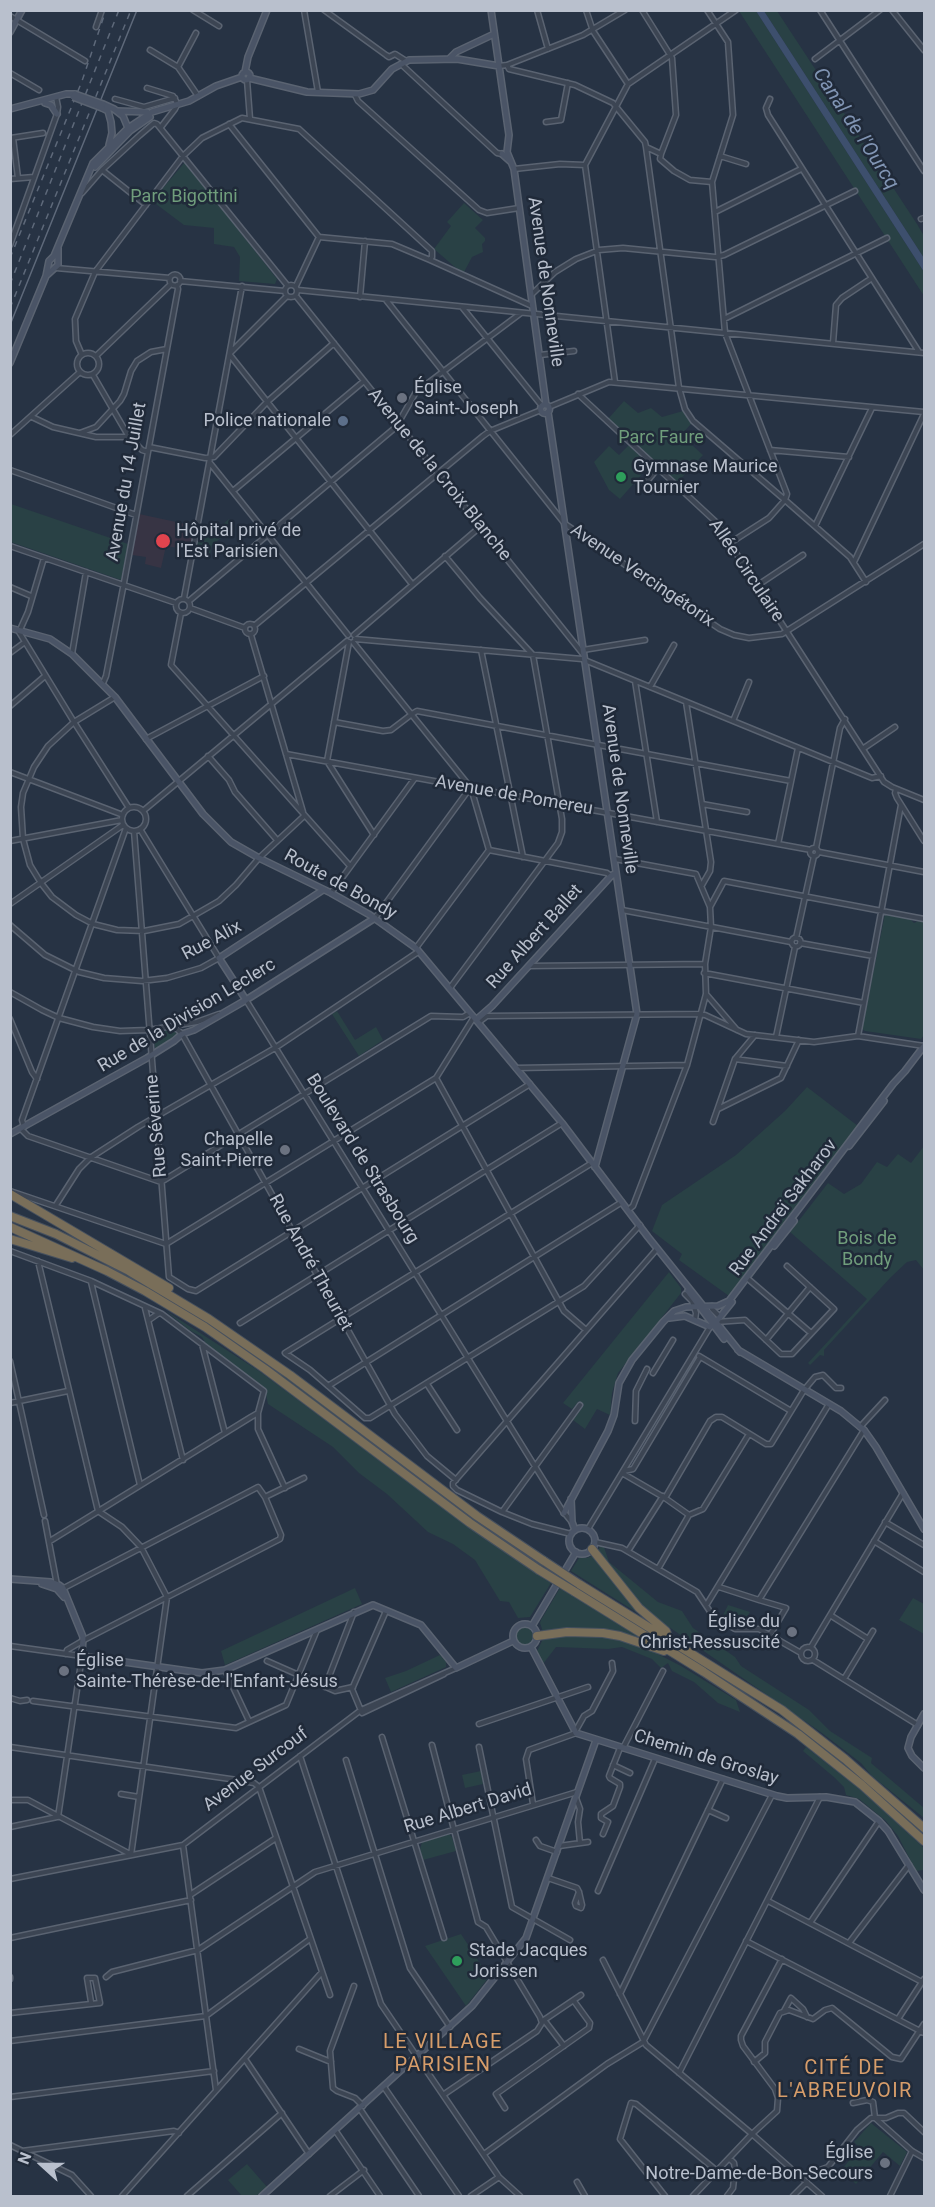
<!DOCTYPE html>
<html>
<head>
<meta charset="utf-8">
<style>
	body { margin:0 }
	#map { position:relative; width:935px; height:2207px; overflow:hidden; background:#273344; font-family:Roboto,sans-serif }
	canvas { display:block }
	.frame { position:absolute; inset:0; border:12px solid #b9c0cd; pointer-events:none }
	.north { position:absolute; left:12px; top:2135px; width:60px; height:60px; -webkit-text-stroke:4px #202a39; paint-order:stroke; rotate:291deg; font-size:16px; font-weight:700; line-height:24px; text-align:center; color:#b9c0cd }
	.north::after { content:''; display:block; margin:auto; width:21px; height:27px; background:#b9c0cd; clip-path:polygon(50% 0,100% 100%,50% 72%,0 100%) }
</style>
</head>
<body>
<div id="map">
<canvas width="935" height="2207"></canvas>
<div class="frame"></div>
<div class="north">N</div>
</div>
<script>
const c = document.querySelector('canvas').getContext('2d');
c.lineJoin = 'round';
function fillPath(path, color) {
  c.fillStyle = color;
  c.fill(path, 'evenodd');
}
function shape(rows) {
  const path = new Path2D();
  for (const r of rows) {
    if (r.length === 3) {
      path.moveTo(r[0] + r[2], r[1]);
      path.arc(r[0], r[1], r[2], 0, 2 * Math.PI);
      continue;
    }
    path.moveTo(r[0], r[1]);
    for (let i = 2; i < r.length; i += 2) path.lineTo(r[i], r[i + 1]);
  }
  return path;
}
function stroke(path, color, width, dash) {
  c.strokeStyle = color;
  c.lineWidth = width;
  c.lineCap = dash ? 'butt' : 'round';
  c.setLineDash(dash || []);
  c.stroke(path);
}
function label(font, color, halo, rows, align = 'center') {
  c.font = font + ' Roboto,sans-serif';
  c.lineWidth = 5;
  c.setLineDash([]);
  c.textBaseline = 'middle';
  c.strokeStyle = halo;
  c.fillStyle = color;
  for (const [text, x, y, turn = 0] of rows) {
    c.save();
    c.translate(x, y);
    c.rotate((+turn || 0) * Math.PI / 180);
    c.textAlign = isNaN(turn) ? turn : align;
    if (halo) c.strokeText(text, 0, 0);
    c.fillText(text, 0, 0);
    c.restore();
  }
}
fillPath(shape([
	[139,514,195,526,190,550,166,546,161,568,145,564,146,557,132,555]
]), '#373444');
fillPath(shape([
	[739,11,756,11,924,272,924,296],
	[764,11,777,11,917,224,924,236,924,258],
	[185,162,277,279,275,284,239,281,240,257,234,247,214,244,214,228,184,225,152,201],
	[464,203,483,220,475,228,485,238,485,241,482,244,483,252,472,257,463,274,434,249,451,226,447,222],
	[624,401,638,413,651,408,662,417,683,411,691,424,681,435,703,455,677,483,608,419],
	[629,445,650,465,620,499,609,490,594,462,609,446,619,455],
	[11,504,128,544,121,580,11,542],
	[229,519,235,527,212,545,210,554,195,551,199,530,212,533],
	[885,914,909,918,914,923,920,920,924,921,924,1035,921,1039,865,1031,862,1029],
	[337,1011,355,1040,376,1027,383,1040,359,1056,332,1014],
	[172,1030,176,1030,178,1035,155,1049,153,1033],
	[807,1087,858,1126,729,1296,679,1260,682,1254,652,1231,662,1205,736,1155,785,1111],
	[924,1146,924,1270,916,1260,907,1262,891,1277,824,1350,824,1356,820,1355,810,1365,808,1363,867,1299,790,1232,828,1183,844,1194,861,1184,877,1162,887,1167,898,1154,911,1163],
	[123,1272,198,1315,267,1363,460,1507,559,1575,558,1576,465,1513,231,1340,179,1306,121,1273],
	[669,1272,681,1288,681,1293,618,1373,612,1393,610,1415,597,1409,585,1429,573,1420,584,1405,579,1401,572,1409,563,1403],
	[166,1311,259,1371,457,1518,551,1583,530,1617,518,1618,509,1602,500,1601,475,1560,453,1544,428,1532,387,1494,359,1473,333,1447,268,1404,265,1390,208,1347,202,1337,189,1330],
	[600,1546,604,1547,609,1562,658,1602,682,1611,693,1628,735,1657,741,1666,809,1710,830,1731,872,1758,871,1763,924,1808,924,1818,872,1776,861,1763,822,1733,656,1618,636,1600,598,1552],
	[594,1555,644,1617,571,1571,579,1558,587,1558],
	[355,1588,362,1604,225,1665,221,1651],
	[560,1588,649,1643,611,1631,582,1628,543,1632,540,1623,541,1620],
	[913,1598,924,1604,924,1634,899,1620],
	[728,1605,750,1612,745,1620,738,1615,734,1622,723,1615],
	[524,1636,9],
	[591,1635,619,1639,648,1649,681,1666,736,1700,740,1712,718,1703,694,1682,672,1671,668,1663,661,1668,652,1659,622,1647,608,1649,556,1647,543,1664,537,1651,544,1637],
	[440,1655,446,1662,446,1667,391,1692,385,1678,406,1671],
	[806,1747,867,1795,924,1848,924,1870,916,1871,898,1836,886,1821,859,1799,846,1795,844,1787,835,1778,803,1751],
	[481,1771,483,1784,465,1788,462,1775],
	[449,1834,452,1837,456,1851,423,1860,420,1849,422,1842],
	[461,1934,489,1977,466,2006,425,1946],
	[871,2123,907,2152,900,2166,883,2152,856,2184,841,2170,860,2148,854,2142],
	[247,2164,267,2187,256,2196,242,2196,228,2180]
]), '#294145');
fillPath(shape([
	[756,11,764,11,924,258,924,272]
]), '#3d4f6d');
const street = shape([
	[193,10,219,26],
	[304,10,318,92],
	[324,10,386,55,389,57,395,54,406,61],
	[537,10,548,49],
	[586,10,593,31,628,84],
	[642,10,672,58,676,115,661,154],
	[707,10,728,42,733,115,712,182,725,333,787,494,785,500,850,557,866,582],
	[820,10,924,171],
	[892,10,924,50],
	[10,16,85,61],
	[96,27,102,10],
	[150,50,178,67,198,96],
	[815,59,880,10],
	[401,64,497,153,502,154],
	[507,65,509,69,575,85,613,103,645,142,646,147,661,154,660,159,674,171,690,180,712,182],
	[499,66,507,65,583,35,625,10],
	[178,67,196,33],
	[10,73,39,90],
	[247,80,250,119],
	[147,88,173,96,176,101,177,105,175,109,161,127],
	[355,95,358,101,479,210,487,213,519,208],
	[115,99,144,107,175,98],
	[770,99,766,108,768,115,919,352],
	[546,122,561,120,568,83],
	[229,124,319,237,392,244,430,260],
	[11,138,43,133],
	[13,138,18,178],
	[646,147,679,388,685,409,693,421,785,500,769,518,730,543],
	[720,156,746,164],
	[514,169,560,164,585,165],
	[102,170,146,205],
	[10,179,34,177],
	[82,193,102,170,140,135,154,123,157,124,287,285],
	[715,212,801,169],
	[921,219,924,218],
	[10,245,57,114,58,107,56,97],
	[56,268,170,278],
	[175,280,5.5],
	[180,281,285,291],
	[291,291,6],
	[296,286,319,237],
	[298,290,924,353],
	[532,294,555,272,576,259,599,250,623,248,715,257,724,255,855,191],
	[296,296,583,654],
	[360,297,365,241],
	[386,300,565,524,720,629,734,635,749,638,782,634,924,544],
	[462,307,542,406],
	[724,319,887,238],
	[833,343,836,305,842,298,872,278],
	[231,352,287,296],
	[88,364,11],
	[82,355,76,341,75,319,95,272,183,156,202,138,242,118,299,129,432,251,432,257,430,260,532,306],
	[230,355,412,584],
	[540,355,574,351],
	[96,356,171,284],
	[93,375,129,437,142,450,148,452],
	[615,382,585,165,628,84,736,10],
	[578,394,716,522,884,782,892,787,924,800],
	[549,407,609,382,924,412],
	[32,417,53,427,96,437,129,437],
	[80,433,96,427,120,401,124,394,131,371,137,361,151,352,167,349],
	[10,435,80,372],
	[149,447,205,458,214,457,267,402,334,343],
	[770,450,849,457],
	[210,463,348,635],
	[10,470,136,515],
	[644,485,658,468],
	[233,491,364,381],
	[815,526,872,408],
	[10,546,176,603],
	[445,556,480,598,533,655,562,819,562,832,558,843,450,988],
	[44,558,28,612,19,632,74,722,129,808],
	[854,562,924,414],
	[758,585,803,555],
	[10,587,31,596],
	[184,598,242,286],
	[183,606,7],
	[189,601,396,427,416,392,521,313],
	[190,608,245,628],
	[181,613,171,665,350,866],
	[250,629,5],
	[254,626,483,436,490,431,541,410],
	[251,635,303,812],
	[354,635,480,527],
	[355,639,582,659,872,778,881,776],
	[349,642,327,761,374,835],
	[353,642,471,788,489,850],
	[481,650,523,857],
	[583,650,645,640],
	[10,653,25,642],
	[72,654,86,572],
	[635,681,657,822],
	[103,683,106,676,123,588,178,289,177,285],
	[650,687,674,645],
	[115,697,74,722,48,746,34,767,23,793,21,807,23,839,30,865,41,883,52,897,76,915,93,924,117,930,144,931,179,924,219,901,236,885,259,858,304,816],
	[686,702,711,862,710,871,702,885],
	[10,706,45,676],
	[412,714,417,711,791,781],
	[733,721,749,682],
	[334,722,383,731,391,730,412,714],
	[146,739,264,676],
	[864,748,895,727],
	[286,754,811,850],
	[208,756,229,780,235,792,277,840],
	[10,772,123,815],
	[896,789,895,793,897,798,924,841],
	[702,804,747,812],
	[134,819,12],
	[143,811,347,641],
	[134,831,169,1277,188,1289,196,1291,530,1084],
	[10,841,122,820],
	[778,844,798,748],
	[814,852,4],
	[816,848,840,728,845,719],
	[489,850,607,873,611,876],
	[819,852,924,872],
	[615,859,696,874,710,907,711,927,705,964,706,994,687,1065,633,1206,628,1210],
	[331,893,415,778],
	[10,904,123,825],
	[710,907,724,881,924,919],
	[622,910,791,942],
	[375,918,470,788],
	[10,925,45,955,79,972,104,978,142,981,167,978,201,968,219,958,140,829],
	[796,942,4.5],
	[796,938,814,856],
	[800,943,873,956],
	[416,948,489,850],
	[529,966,705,964],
	[704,973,864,1003],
	[10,992,42,1010,59,1018,93,1027,120,1031,149,1030,197,1022,219,1014],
	[706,994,737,1030],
	[246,1000,562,1510,571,1521],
	[10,1019,32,1072,37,1079],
	[479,1022,487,1016,698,1014,705,1015,746,1034,814,1042,858,1036,924,1046],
	[168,1027,177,1029,182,1034,395,1414,427,1456,456,1480],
	[858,1036,901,805],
	[776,1037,795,947],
	[735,1059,787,1066],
	[516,1068,687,1065],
	[436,1078,564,1311,586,1330],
	[718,1109,781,1078,799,1040],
	[713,1122,735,1059,755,1035],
	[24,1127,22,1120,126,828],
	[21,1129,28,1136,161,1182,431,1016,463,1017,470,1013],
	[592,1163,285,1353,310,1370,365,1418,370,1418,584,1286,640,1225],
	[10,1191,166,1244],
	[56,1205,79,1169,90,1158,138,1127,275,1048,418,952],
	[166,1244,436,1078,474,1017],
	[10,1251,91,1281,162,1314,264,1391,258,1413,251,1417,50,1541],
	[38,1261,98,1511],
	[747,1278,811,1333],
	[91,1282,140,1485],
	[685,1294,692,1301,696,1313,695,1320],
	[712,1306,712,1309,720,1317],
	[145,1308,183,1460],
	[149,1320,159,1313],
	[716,1322,745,1320,781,1354,792,1354,834,1309,787,1266],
	[240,1323,562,1123],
	[766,1340,810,1287],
	[202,1344,225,1433],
	[699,1356,791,1411],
	[10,1361,44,1515],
	[653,1373,673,1340],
	[427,1384,457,1430],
	[328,1386,622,1202],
	[10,1403,68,1391],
	[258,1413,258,1429,285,1488],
	[635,1421,636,1391,647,1369],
	[860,1427,885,1400],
	[624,1471,633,1469,700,1357],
	[622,1473,665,1498,689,1515],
	[265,1497,304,1478],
	[665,1498,710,1421,716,1417,722,1417,766,1444,771,1444,804,1390,815,1377,823,1375,836,1388,841,1388],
	[98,1511,122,1527,141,1547,167,1597,131,1855],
	[502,1512,580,1405],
	[689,1515,703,1509,749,1434],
	[45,1521,57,1585],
	[885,1522,924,1545],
	[588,1529,710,1327],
	[571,1534,532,1524,502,1512,457,1490,453,1486,453,1483,657,1249],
	[874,1541,924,1572],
	[595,1542,622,1548,697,1592,713,1616,735,1629,759,1629,801,1653],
	[628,1551,663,1496],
	[658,1569,689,1515],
	[719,1587,759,1600,864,1430],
	[62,1589,258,1487,265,1497,281,1535,280,1539,84,1640,67,1650,66,1654],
	[759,1600,786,1608,770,1635],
	[707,1604,829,1404],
	[830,1615,868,1639],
	[10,1646,82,1656,58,1817],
	[808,1654,7],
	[811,1647,903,1493],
	[813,1660,918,1725],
	[267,1661,335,1691,353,1687],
	[225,1670,249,1721],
	[844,1679,873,1631],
	[325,1687,354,1612],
	[10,1698,20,1701,27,1700],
	[33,1701,236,1728,286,1705,317,1630],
	[362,1713,352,1689,386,1611],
	[362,1713,444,1674],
	[479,1724,588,1687],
	[575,1732,584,1716,592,1711,613,1671,612,1663],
	[382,1737,444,1938],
	[432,1745,478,1922,486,1927,540,2017,542,2023,537,2031,443,2095],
	[10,1747,237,1780,254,1783,259,1787],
	[479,1747,512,1907,570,1940],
	[623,1748,663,1671],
	[300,1756,381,2004,499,2177,520,2196],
	[346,1760,410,1968,450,2027],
	[613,1765,630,1773],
	[259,1787,330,1995],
	[121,1794,139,1797],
	[576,1798,580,1809,578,1822,580,1843],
	[10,1800,28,1800,130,1854],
	[533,1804,526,1759,529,1750,576,1733],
	[708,1810,726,1818],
	[10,1827,57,1817],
	[603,1834,608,1822,601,1818,601,1814,613,1806,620,1787,620,1784,610,1778,609,1776,620,1748],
	[536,1840,540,1846,557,1852],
	[183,1845,216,2090],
	[559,1846,588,1842],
	[548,1878,577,1888,579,1892,582,1905,581,1908,576,1906,575,1903,579,1892],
	[10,1879,183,1845,361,1710,456,1668],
	[598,1891,655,1759],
	[190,1895,276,1838],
	[768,1901,922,1982],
	[810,1923,879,1821],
	[10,1938,191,1900],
	[746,1941,924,2033],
	[849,1943,909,1865],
	[603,1960,646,2045,752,2134,822,2196],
	[10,1977,10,1979],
	[106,1977,112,1972,198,1950,315,1872,577,1792],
	[354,1986,330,2051,333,2088,337,2091,355,2098,363,2106],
	[620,1994,723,1779],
	[784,2011,791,1998,803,2009,807,2017],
	[10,2013,100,2003,95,1978,87,1978,91,2002],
	[898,2019,924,1979],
	[544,2020,581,1995],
	[544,2020,564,2046],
	[10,2041,206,2016,310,1939],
	[299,2049,331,2062],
	[245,2059,309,2154],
	[754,2062,765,2053,765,2042,780,2013,789,2010,813,2019,825,2010,832,2008,892,2057,901,2059,924,2024],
	[679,2073,820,1797],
	[384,2087,459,2196],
	[10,2097,214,2071],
	[853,2103,867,2100,873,2102,875,2118],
	[505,2108,496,2094,589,2028,590,2023,574,2001],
	[360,2109,419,2196],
	[875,2118,912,2151,924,2158],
	[877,2118,886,2118,898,2113,904,2113,924,2132],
	[335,2130,380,2196],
	[10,2145,72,2175,91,2196],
	[22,2151,174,2131,179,2133],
	[484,2154,607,2064,643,2042,772,1795],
	[801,2177,828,2167,857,2130,871,2118,875,2118],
	[577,2182,585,2196],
	[122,2196,322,1972],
	[187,2196,282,2113],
	[330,2196,364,2170],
	[471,2196,499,2177],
	[665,2196,620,2139,631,2103,636,2104,717,2171],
	[693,2196,752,2134,777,2111,778,2098,775,2089,743,2046,741,2040,741,2036,782,1959],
	[727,2196,733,2188,735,2170,734,2163,729,2158],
	[793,2196,807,2182],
	[890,2196,912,2151]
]);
const secondary = shape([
	[491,10,509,135,507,152,514,169,546,405],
	[10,32,22,10],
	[449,59,456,52,494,34],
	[246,76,4],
	[245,72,248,57,267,10],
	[249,78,307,92,359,94,373,90,392,69,409,60,457,59,499,66],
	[45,103,51,105,57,114],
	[103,104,114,109,123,116,128,128,127,131],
	[102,108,108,111,111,122,112,133,109,145],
	[10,109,66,94,75,94],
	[118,111,147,112],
	[502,154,511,162],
	[95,167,130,131,150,117],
	[47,275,58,265,58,248],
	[10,363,46,276,49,261,54,256,93,163,128,128,152,112,189,101,216,86,242,77],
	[545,409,4.5],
	[548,412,637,1014,595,1167],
	[10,628,50,639,72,654,115,697,203,814,231,842,259,858,331,893,370,915,416,948,562,1123,648,1237,740,1352],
	[246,1000,219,958,323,890],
	[476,1020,492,1006,611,876,616,873],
	[905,1071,924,1046],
	[10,1134,147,1058,174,1041,182,1034,194,1030,246,1000,375,918],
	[849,1146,884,1101],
	[774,1246,794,1221],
	[688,1291,724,1339],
	[669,1318,685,1316,710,1327,716,1322,732,1302],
	[738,1350,841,1411,864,1430,876,1447,924,1529],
	[571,1499,572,1522,575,1530],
	[564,1513,608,1431,614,1415,619,1383,632,1360,663,1322,674,1311,686,1307,718,1306,729,1301,893,1084,906,1070],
	[582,1541,13],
	[10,1579,51,1582,59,1585,63,1588,83,1637,82,1656,202,1673,225,1670,373,1605,421,1625,456,1668,513,1641],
	[42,1584,57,1589,64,1597],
	[525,1636,12],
	[532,1626,576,1552],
	[531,1647,576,1733,777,1796,787,1798,826,1797,855,1802,879,1821,888,1831,924,1890],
	[924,1714,911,1737,908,1748,912,1756,924,1768],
	[262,2196,472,2006,526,1938,596,1740]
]);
const highway = shape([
	[10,1194,169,1288],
	[10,1216,56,1234,129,1271,209,1319,290,1375,477,1516,544,1561],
	[10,1227,107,1271,145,1291,205,1327,265,1369,470,1523,539,1570],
	[10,1239,72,1258],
	[592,1549,639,1608,666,1631,668,1636],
	[579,1584,782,1710,845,1759,924,1828],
	[575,1592,704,1672,798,1734,862,1785,924,1841],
	[537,1636,567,1632,603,1633,620,1636,664,1651]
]);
stroke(street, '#5a6371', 7);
stroke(secondary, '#5a6371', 8);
stroke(highway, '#46505e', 10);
stroke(street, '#3c4553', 4);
stroke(secondary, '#4a5466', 5);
stroke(highway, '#796e59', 8);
stroke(shape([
	[10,325,137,10]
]), '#5e697a', 1.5);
stroke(shape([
	[10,258,82,81,106,10],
	[10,284,119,10],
	[10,308,131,10]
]), '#5e697a', 1.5, [6, 6]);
const secondaryBridge = shape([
	[75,94,103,104],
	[73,97,102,108]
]);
const highwayBridge = shape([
	[544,1561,579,1584],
	[539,1570,575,1592]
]);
stroke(secondaryBridge, '#5a6371', 8, []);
stroke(highwayBridge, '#46505e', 10, []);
stroke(secondaryBridge, '#4a5466', 5);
stroke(highwayBridge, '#796e59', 8);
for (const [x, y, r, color] of [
	[402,398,6,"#6b7280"],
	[343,421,6,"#5c6f8a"],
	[621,477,6,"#2e9e5b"],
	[163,541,8,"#e0444e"],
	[285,1150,6,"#6b7280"],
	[792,1632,6,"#6b7280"],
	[64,1671,6,"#6b7280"],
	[457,1961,6,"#2e9e5b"],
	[885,2163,6,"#6b7280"]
]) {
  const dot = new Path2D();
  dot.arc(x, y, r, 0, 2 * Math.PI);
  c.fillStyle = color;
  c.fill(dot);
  stroke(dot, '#202a39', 2);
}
label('18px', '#709e7c', '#202a39', [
	["Parc Bigottini",184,197],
	["Parc Faure",661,438],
	["Bois de",867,1239],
	["Bondy",867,1260]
]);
label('18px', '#b9c0cd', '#202a39', [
	["Avenue de Nonneville",545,282,82],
	["Avenue de la Croix Blanche",439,475,51],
	["Avenue du 14 Juillet",127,482,-80],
	["Allée Circulaire",746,571,56],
	["Avenue Vercingétorix",642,576,34],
	["Avenue de Nonneville",619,789,82],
	["Avenue de Pomereu",514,796,10],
	["Route de Bondy",340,885,29],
	["Rue Albert Ballet",535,937,-48],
	["Rue Alix",212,941,-28],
	["Rue de la Division Leclerc",187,1016,-31],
	["Rue Séverine",157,1126,-95],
	["Boulevard de Strasbourg",362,1159,58],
	["Rue Andreï Sakharov",784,1208,-53],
	["Rue André Theuriet",310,1263,61],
	["Chemin de Groslay",706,1758,17],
	["Avenue Surcouf",256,1770,-37],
	["Rue Albert David",468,1809,-17]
]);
label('18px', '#b9c0cd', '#202a39', [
	["Église",414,388],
	["Saint-Joseph",414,409],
	["Police nationale",331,421,"right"],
	["Gymnase Maurice",633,467],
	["Tournier",633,488],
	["Hôpital privé de",176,531],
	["l'Est Parisien",176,552],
	["Chapelle",273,1140,"right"],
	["Saint-Pierre",273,1161,"right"],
	["Église du",780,1622,"right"],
	["Christ-Ressuscité",780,1643,"right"],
	["Église",76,1661],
	["Sainte-Thérèse-de-l'Enfant-Jésus",76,1682],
	["Stade Jacques",469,1951],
	["Jorissen",469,1972],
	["Église",873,2153,"right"],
	["Notre-Dame-de-Bon-Secours",873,2174,"right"]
], 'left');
label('italic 20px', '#8195b4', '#202a39', [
	["Canal de l'Ourcq",855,129,57]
]);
c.letterSpacing = '1.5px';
label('20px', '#d79d6a', '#202a39', [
	["LE VILLAGE",443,2043],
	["PARISIEN",443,2066],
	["CITÉ DE",845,2069],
	["L'ABREUVOIR",845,2092]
]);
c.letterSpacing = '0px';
</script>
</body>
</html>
